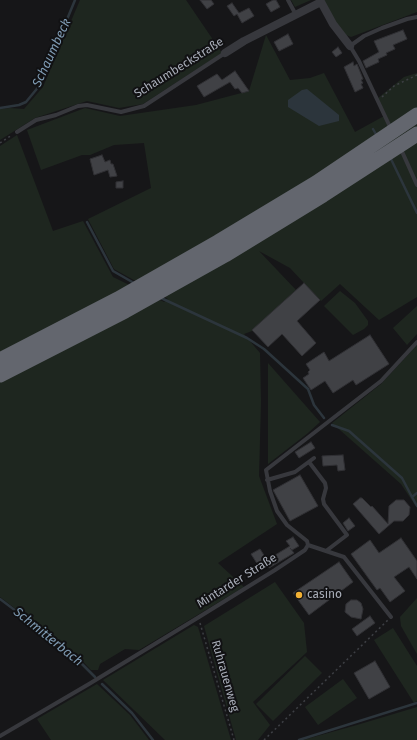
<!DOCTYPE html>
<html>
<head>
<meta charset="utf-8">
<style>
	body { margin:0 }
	canvas { display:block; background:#161618 }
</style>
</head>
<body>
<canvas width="417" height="740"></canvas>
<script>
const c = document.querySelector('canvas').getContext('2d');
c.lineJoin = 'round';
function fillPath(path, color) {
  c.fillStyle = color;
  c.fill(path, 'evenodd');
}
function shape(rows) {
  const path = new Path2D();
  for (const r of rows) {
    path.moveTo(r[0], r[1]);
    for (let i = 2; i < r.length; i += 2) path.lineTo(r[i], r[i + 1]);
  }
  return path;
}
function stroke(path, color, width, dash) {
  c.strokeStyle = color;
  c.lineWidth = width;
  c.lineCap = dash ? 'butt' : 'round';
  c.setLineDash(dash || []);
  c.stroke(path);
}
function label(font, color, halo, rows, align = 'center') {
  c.font = font + ' "Fira Sans",sans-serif';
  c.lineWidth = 4;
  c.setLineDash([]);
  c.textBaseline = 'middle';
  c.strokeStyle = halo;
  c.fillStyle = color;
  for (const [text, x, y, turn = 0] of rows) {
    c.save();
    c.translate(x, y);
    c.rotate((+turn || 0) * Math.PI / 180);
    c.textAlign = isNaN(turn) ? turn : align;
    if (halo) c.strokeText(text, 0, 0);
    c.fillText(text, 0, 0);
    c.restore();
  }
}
fillPath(shape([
	[80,0,186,0,222,53,143,104,119,108,87,101,35,118,0,140,0,109,10,108,24,109,43,87],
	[291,0,311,0,295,7],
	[323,0,417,0,417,12,351,37,346,35,335,23],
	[266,35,290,80,310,78,324,73,355,132,386,115,378,98,404,77,417,73,417,297,379,320,340,284,321,301,290,268,259,251,296,290,252,331,244,334,260,353,261,402,259,476,277,524,218,563,244,587,139,650,125,649,100,664,98,670,91,670,77,655,0,597,0,146,17,135,53,231,83,221,113,277,164,302,168,299,114,269,88,219,151,188,144,143,114,145,90,155,82,155,41,170,27,130,85,108,120,116,196,105,249,91],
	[340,291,355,303,368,321,368,325,364,329,353,335,324,306],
	[417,306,417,334,407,345,393,328],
	[417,345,417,508,401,484,332,423,381,384],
	[268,363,320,422,308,433,268,464],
	[275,582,304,623,307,652,253,702,270,725,258,740,236,740,204,626],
	[417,598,417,654,401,626,400,617],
	[194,625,198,627,231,740,165,740,103,680],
	[393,628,417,666,417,701,414,703,374,640],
	[305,656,322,673,273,721,256,704],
	[343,679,357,698,318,725,305,707],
	[97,684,130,715,149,740,51,740,37,719],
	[417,707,417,740,303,740,357,725]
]), '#1e261f');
fillPath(shape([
	[307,89,339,115,339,121,319,126,288,107,288,100,302,90]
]), '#2c353c');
stroke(shape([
	[0,108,19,105,26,102,40,85,75,0],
	[373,129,377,136],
	[390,157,417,213],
	[87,222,113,271,134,283],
	[161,298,247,338,264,349,308,389,314,405,324,418],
	[332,425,349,431,402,478,412,497],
	[417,493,412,497,417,506],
	[0,599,69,651,95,677],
	[102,684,132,713,153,740],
	[299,740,417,703]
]), '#2c353c', 2.5);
const building = shape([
	[200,0,211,0,214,4,207,9,200,0],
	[273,0,276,0,280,7,271,12,266,4,273,0],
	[232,3,239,13,249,8,254,16,242,23,237,14,234,16,227,6,232,3],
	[403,30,407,39,393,45,395,49,386,53,387,55,378,59,379,62,366,68,363,61,379,52,374,41,403,30],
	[288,34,293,44,279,51,274,42,288,34],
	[338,47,342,53,336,57,332,52,338,47],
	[353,62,354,66,357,64,363,79,361,80,363,83,361,84,363,88,355,92,344,67,353,62],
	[235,71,249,91,242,93,238,88,235,89,230,82,204,97,197,86,217,74,222,80,235,71],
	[102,155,105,162,110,160,111,164,113,164,117,176,110,177,108,170,94,175,90,159,102,155],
	[123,181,123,188,116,188,116,182,123,181],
	[304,283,320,300,297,321,316,343,302,356,282,334,268,347,252,330,304,283],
	[370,335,389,364,356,385,353,380,333,393,325,381,311,390,303,378,309,374,308,372,310,370,306,364,324,352,329,361,370,335],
	[311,442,315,448,299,458,295,452,311,442],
	[343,455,345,470,338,471,337,465,323,466,322,456,343,455],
	[300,475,318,506,290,521,273,490,300,475],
	[360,498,362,498,371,507,372,506,388,524,389,506,396,500,404,500,410,507,409,515,403,521,394,521,379,534,353,504,360,498],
	[349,518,355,526,348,531,343,523,349,518],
	[293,537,299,546,292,550,290,548,294,553,269,568,265,561,258,565,251,554,260,549,267,560,290,546,286,541,293,537],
	[401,538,417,561,417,579,409,567,394,577,405,591,390,602,380,588,377,590,351,554,370,540,379,553,401,538],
	[339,562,353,582,309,615,293,593,339,562],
	[351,600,357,600,361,603,363,609,361,619,351,617,345,612,346,604,351,600],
	[370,616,375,623,357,636,352,629,370,616],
	[375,661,390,687,369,699,354,673,375,661]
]);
fillPath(building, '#404145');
stroke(building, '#303034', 1);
stroke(shape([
	[382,97,394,86,417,75],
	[0,143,12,135],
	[200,623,234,740],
	[264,740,388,620]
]), '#3d3f44', 1.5, [2, 3]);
stroke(shape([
	[288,0,296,15],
	[391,129,359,61,350,46,364,36,382,28,407,19,417,17],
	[17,132,36,120,56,115,78,106,87,105,121,112,144,106,225,53],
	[400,147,417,185],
	[309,462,325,483,326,488,323,499,324,504,347,535,326,551],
	[267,480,295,472,314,458],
	[308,545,307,541,287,525,277,511,270,491,266,470,381,381,417,342],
	[308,545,344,557,391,617],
	[0,736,89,684,199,617,275,570,305,550,308,545]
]), '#37383d', 4);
stroke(shape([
	[320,0,333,24,350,46],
	[225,53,244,41,321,2]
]), '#37383d', 8);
stroke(shape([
	[0,360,118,299,218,242,316,183,417,115],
	[0,375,125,311,225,255,323,195,417,134]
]), '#63666e', 15);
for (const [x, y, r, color] of [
	[299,595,4,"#f2b134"]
]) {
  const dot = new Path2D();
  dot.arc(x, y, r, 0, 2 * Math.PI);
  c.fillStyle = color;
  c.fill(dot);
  stroke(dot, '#111113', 1.5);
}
label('12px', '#a8adb8', '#111113', [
	["Schaumbeckstraße",179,68,-32],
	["Mintarder Straße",237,581,-32],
	["Ruhrauenweg",225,676,74]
]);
label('12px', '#a8adb8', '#111113', [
	["casino",307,595]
], 'left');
label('italic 13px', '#7f9bb3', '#111113', [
	["Schaumbeck",52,53,-65],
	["Schmitterbach",48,637,39]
]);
</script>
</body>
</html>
